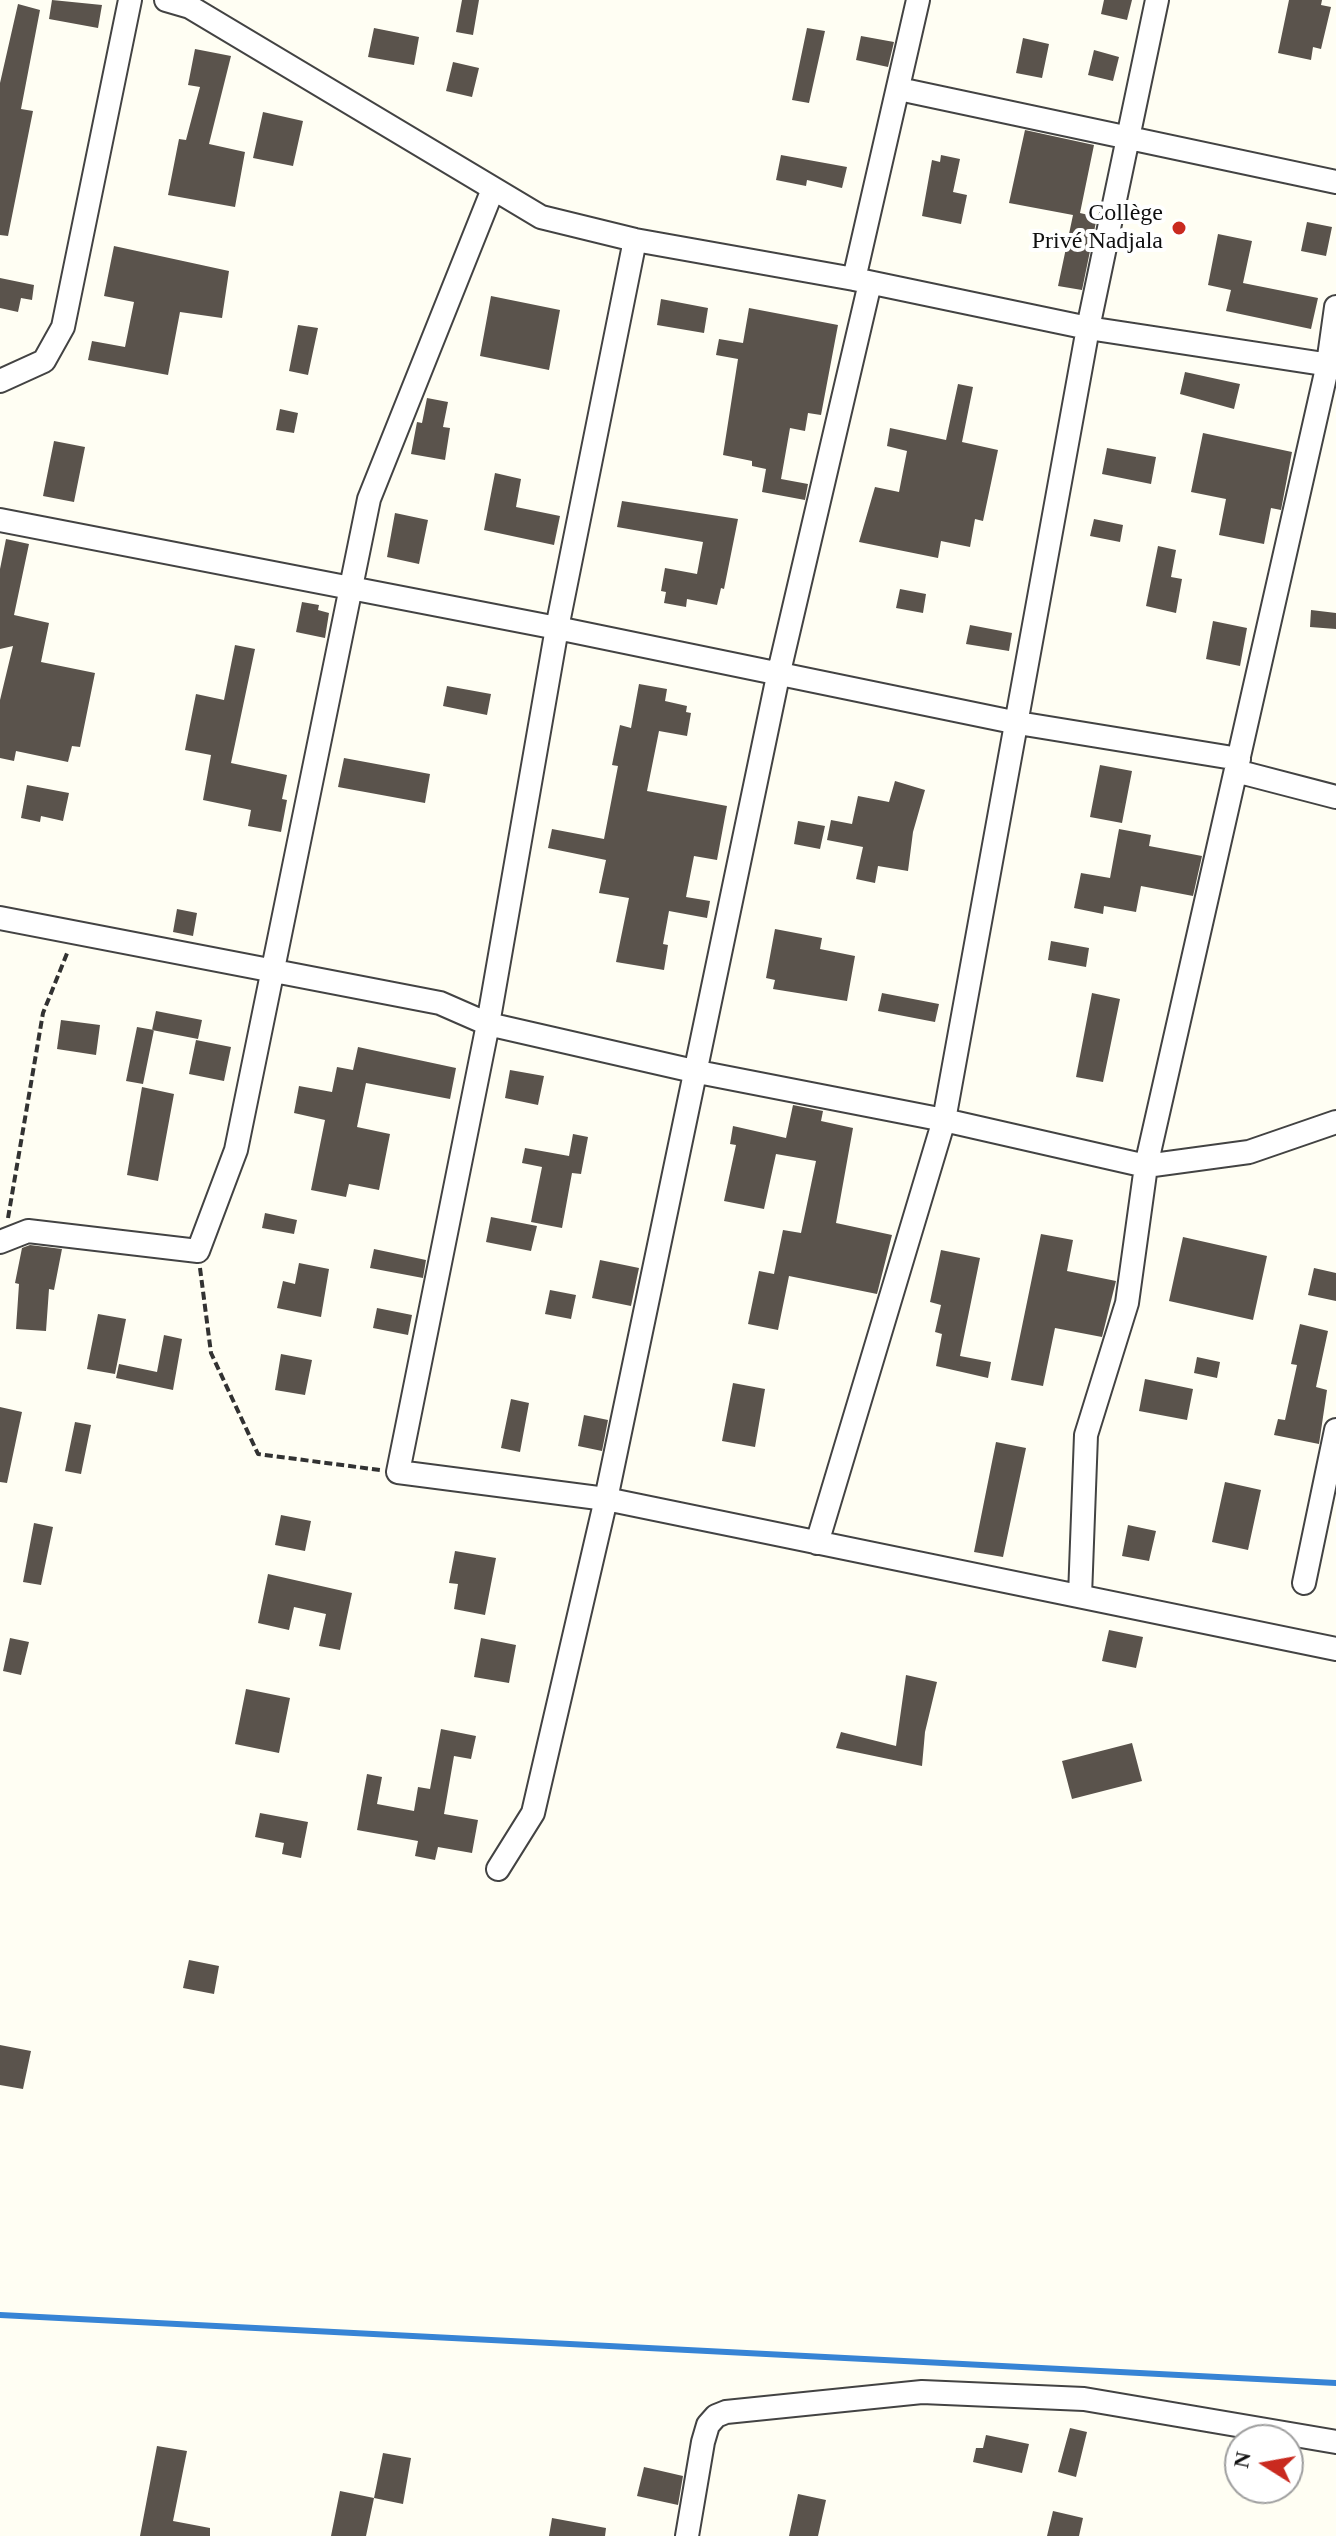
<!DOCTYPE html>
<html>
<head>
<meta charset="utf-8">
<style>
	body { margin:0 }
	#map { position:relative; width:1336px; height:2536px; overflow:hidden; background:#fffef3; font-family:"Times New Roman",serif }
	canvas { display:block }
	.north { position:absolute; left:1224px; top:2424px; width:80px; height:80px; box-sizing:border-box; background:#fff; border:2px solid #9f9f9f; border-radius:50%; rotate:281deg; font-size:22px; font-weight:700; line-height:32px; text-align:center; color:#101010 }
	.north::after { content:''; display:block; margin:auto; width:28px; height:36px; background:#c92a1f; clip-path:polygon(50% 0,100% 100%,50% 72%,0 100%) }
</style>
</head>
<body>
<div id="map">
<canvas width="1336" height="2536"></canvas>
<div class="north">N</div>
</div>
<script>
const c = document.querySelector('canvas').getContext('2d');
c.lineJoin = 'round';
function shape(rows) {
  const path = new Path2D();
  for (const r of rows) {
    path.moveTo(r[0], r[1]);
    for (let i = 2; i < r.length; i += 2) path.lineTo(r[i], r[i + 1]);
  }
  return path;
}
function stroke(path, color, width, dash) {
  c.strokeStyle = color;
  c.lineWidth = width;
  c.lineCap = dash ? 'butt' : 'round';
  c.setLineDash(dash || []);
  c.stroke(path);
}
function fillPath(path, color) {
  c.fillStyle = color;
  c.fill(path, 'evenodd');
}
function label(font, color, halo, rows, align = 'center') {
  c.font = font + ' "Times New Roman",serif';
  c.lineWidth = 8;
  c.setLineDash([]);
  c.textBaseline = 'middle';
  c.strokeStyle = halo;
  c.fillStyle = color;
  for (const [text, x, y, turn = 0] of rows) {
    c.save();
    c.translate(x, y);
    c.rotate((+turn || 0) * Math.PI / 180);
    c.textAlign = isNaN(turn) ? turn : align;
    if (halo) c.strokeText(text, 0, 0);
    c.fillText(text, 0, 0);
    c.restore();
  }
}
stroke(shape([
	[0,2315,1336,2383]
]), '#3784d5', 6);
fillPath(shape([
	[52,0,102,5,98,28,49,19],
	[462,0,479,0,473,35,456,32],
	[1104,0,1132,0,1127,20,1101,14],
	[1289,0,1322,0,1321,5,1331,7,1321,49,1313,47,1311,60,1278,53],
	[18,4,40,10,21,109,33,111,8,236,0,235,0,83],
	[374,28,419,37,414,65,368,57],
	[807,28,825,31,809,103,792,100],
	[861,36,894,42,888,67,856,60],
	[1023,38,1049,44,1042,78,1016,73],
	[195,49,231,56,209,144,245,152,235,207,168,195,179,139,186,140,200,87,188,85],
	[1094,50,1119,57,1113,81,1088,75],
	[453,62,479,68,472,97,446,91],
	[263,112,303,121,293,166,253,158],
	[1025,130,1094,145,1080,213,1097,217,1082,290,1058,286,1073,215,1009,203],
	[781,155,847,167,842,188,807,180,806,186,776,180],
	[941,155,960,159,953,192,967,195,961,224,922,216,932,160,940,162],
	[1307,222,1332,227,1326,256,1301,251],
	[1218,234,1252,241,1243,283,1318,298,1311,329,1226,311,1231,290,1208,285],
	[114,246,229,271,222,318,180,312,168,375,88,360,92,341,125,347,134,302,104,296],
	[0,278,34,285,32,300,21,298,18,312,0,308],
	[491,296,560,310,549,370,480,356],
	[661,299,708,308,704,333,657,325],
	[749,308,838,325,821,415,808,413,805,431,790,428,781,479,808,484,805,500,762,492,766,469,752,466,752,461,723,455,738,359,716,355,719,339,743,343],
	[298,325,318,328,308,375,289,371],
	[1185,372,1240,384,1234,409,1180,394],
	[958,384,973,387,962,442,998,450,983,521,975,519,970,547,941,541,938,558,859,542,875,487,899,492,907,451,887,446,890,428,946,440],
	[427,398,448,402,443,427,450,428,445,460,411,454,417,422,422,423],
	[280,409,298,413,294,433,276,430],
	[1203,433,1292,452,1281,510,1271,508,1264,544,1219,535,1226,499,1191,492],
	[54,441,85,447,74,502,43,496],
	[1107,448,1156,457,1151,484,1102,474],
	[495,473,521,479,516,507,560,516,554,545,484,530],
	[622,501,738,519,724,589,721,588,717,605,687,599,686,607,664,603,666,592,661,591,665,568,697,574,703,542,617,527],
	[395,513,428,520,419,564,387,557],
	[1094,519,1123,525,1120,542,1090,536],
	[6,539,29,544,14,615,49,623,41,662,95,673,80,747,72,746,68,762,16,751,14,761,0,758,0,700,13,646,0,649,0,569],
	[1158,546,1176,550,1171,577,1182,579,1176,613,1146,606],
	[900,589,926,594,923,613,896,608],
	[302,602,319,605,318,610,329,613,325,638,296,632],
	[1311,610,1336,613,1336,629,1310,627],
	[1213,621,1247,628,1240,666,1206,659],
	[970,625,1012,633,1009,651,966,644],
	[235,645,255,649,231,763,287,775,282,799,287,800,281,832,248,826,251,810,203,800,211,755,185,750,196,694,224,700],
	[639,684,667,689,665,701,687,706,686,712,691,713,687,736,659,731,647,791,727,806,717,860,694,856,686,897,710,901,707,918,669,911,663,944,668,945,664,970,616,962,629,898,599,893,606,860,548,848,552,829,604,839,618,766,612,765,620,725,631,728],
	[447,686,491,694,487,715,443,706],
	[344,758,430,774,425,803,338,787],
	[1100,765,1132,771,1122,823,1090,817],
	[895,781,925,790,913,832,908,871,878,866,875,883,856,879,863,847,827,840,831,820,852,824,858,796,889,802],
	[27,785,69,793,63,821,41,816,40,822,21,818],
	[798,821,825,826,820,849,794,844],
	[1119,829,1151,835,1149,846,1202,856,1193,896,1141,886,1136,912,1104,906,1103,914,1074,908,1081,873,1110,878],
	[177,909,197,913,193,936,173,932],
	[775,929,822,938,820,949,855,956,847,1001,773,989,775,980,766,978],
	[1051,941,1089,948,1086,967,1048,960],
	[882,993,939,1004,935,1022,878,1011],
	[1092,993,1120,999,1103,1082,1076,1077],
	[156,1011,202,1020,198,1039,152,1030],
	[61,1020,100,1025,96,1055,57,1049],
	[137,1027,154,1030,143,1084,126,1081],
	[196,1040,231,1047,224,1081,189,1074],
	[358,1047,456,1068,450,1099,366,1083,357,1127,390,1134,379,1190,349,1184,346,1197,311,1190,325,1120,294,1113,299,1086,332,1092,337,1067,353,1070],
	[510,1070,544,1076,538,1105,505,1098],
	[142,1087,174,1094,158,1181,127,1175],
	[793,1105,823,1111,821,1121,853,1128,836,1223,892,1235,877,1294,789,1276,778,1330,748,1324,759,1271,774,1274,783,1230,801,1233,816,1161,776,1154,764,1209,724,1201,736,1145,730,1144,733,1126,786,1138],
	[573,1134,588,1137,581,1174,572,1173,562,1228,531,1222,542,1167,522,1163,525,1148,569,1156],
	[265,1213,297,1220,294,1234,262,1228],
	[491,1217,537,1226,531,1251,486,1242],
	[1041,1234,1073,1240,1067,1271,1116,1281,1102,1337,1055,1328,1043,1386,1011,1380],
	[1183,1237,1267,1256,1253,1320,1169,1301],
	[30,1245,62,1249,54,1290,49,1289,46,1331,16,1329,19,1284,15,1283,22,1248],
	[374,1249,426,1260,423,1278,370,1268],
	[941,1250,980,1258,960,1356,991,1362,988,1378,936,1366,942,1334,935,1332,941,1305,930,1302],
	[600,1260,639,1268,631,1306,592,1298],
	[299,1263,329,1269,321,1317,277,1308,283,1281,295,1284],
	[1314,1268,1336,1273,1336,1301,1308,1295],
	[550,1290,576,1295,571,1319,545,1314],
	[377,1308,412,1315,408,1335,373,1328],
	[98,1314,126,1319,115,1374,87,1369],
	[1300,1324,1328,1331,1316,1387,1327,1390,1319,1444,1274,1435,1278,1419,1285,1420,1297,1365,1291,1364],
	[164,1335,182,1339,173,1390,116,1378,119,1364,157,1372],
	[281,1354,312,1360,305,1395,275,1390],
	[1197,1357,1220,1362,1217,1378,1194,1373],
	[1145,1379,1193,1389,1187,1420,1139,1411],
	[733,1383,765,1389,755,1447,722,1441],
	[511,1399,529,1403,520,1452,501,1448],
	[0,1407,22,1412,7,1483,0,1482],
	[584,1415,608,1420,602,1451,578,1446],
	[75,1422,91,1425,81,1474,65,1471],
	[996,1442,1026,1448,1003,1557,974,1552],
	[1225,1482,1261,1490,1248,1550,1212,1542],
	[281,1515,311,1521,305,1551,275,1545],
	[34,1523,53,1527,41,1585,23,1582],
	[1128,1525,1156,1531,1149,1561,1122,1556],
	[455,1551,496,1558,485,1615,454,1609,458,1584,449,1583],
	[268,1574,352,1593,340,1650,319,1646,326,1614,294,1607,289,1630,258,1623],
	[1109,1630,1143,1637,1136,1668,1102,1661],
	[10,1638,29,1642,21,1675,3,1671],
	[481,1638,516,1645,509,1683,474,1677],
	[906,1675,937,1682,925,1732,922,1766,836,1748,841,1732,896,1746],
	[246,1689,290,1698,279,1753,235,1744],
	[441,1729,476,1736,471,1759,454,1756,444,1814,478,1820,472,1853,438,1847,435,1860,415,1856,418,1841,357,1830,367,1774,382,1777,377,1804,414,1811,418,1787,430,1789],
	[1132,1743,1142,1781,1072,1799,1062,1761],
	[260,1813,308,1822,301,1858,282,1854,284,1843,255,1837],
	[189,1960,219,1966,214,1994,183,1988],
	[0,2045,31,2051,23,2089,0,2085],
	[1070,2428,1087,2432,1076,2477,1058,2472],
	[986,2435,1029,2444,1022,2473,973,2462,976,2448,983,2448],
	[157,2446,187,2451,173,2521,210,2528,210,2536,140,2536],
	[383,2453,411,2458,403,2504,374,2498],
	[644,2467,683,2476,678,2505,637,2496],
	[340,2491,374,2498,366,2536,331,2536],
	[798,2494,826,2500,818,2536,789,2536],
	[1053,2511,1083,2518,1079,2536,1047,2536],
	[552,2518,606,2528,605,2536,549,2536]
]), '#5a534c');
const minor = shape([
	[166,0,190,7,541,217,635,240,854,279,1088,328,1336,366],
	[899,89,1336,182],
	[635,240,557,628,488,1024,398,1472,606,1499,1336,1649],
	[854,279,918,0],
	[0,381,44,361,63,327,130,0],
	[0,520,557,628,1018,723,1239,759],
	[1236,771,1336,797],
	[0,918,440,1003,488,1024,698,1072,944,1120,1146,1166,1249,1152,1336,1122],
	[0,1242,28,1231,198,1251,236,1150,369,499,493,189],
	[817,1543,944,1120,1088,328,1157,0],
	[1304,1583,1336,1430],
	[1080,1596,1086,1435,1127,1303,1146,1166,1328,364,1336,307],
	[498,1869,533,1813,606,1499,778,676,870,283],
	[687,2536,703,2442,708,2425,716,2416,726,2412,922,2392,1084,2399,1336,2442]
]);
stroke(minor, '#434343', 26);
stroke(shape([
	[8,1218,43,1013,68,951],
	[200,1268,211,1353,258,1454,380,1470]
]), '#323232', 4, [8, 4]);
stroke(minor, '#fff', 22);
for (const [x, y, r, color] of [
	[1179,228,8,"#c92a1f"]
]) {
  const dot = new Path2D();
  dot.arc(x, y, r, 0, 2 * Math.PI);
  c.fillStyle = color;
  c.fill(dot);
  stroke(dot, '#fff', 3);
}
label('24px', '#101010', '#fff', [
	["Collège",1163,214],
	["Privé Nadjala",1163,242]
], 'right');
</script>
</body>
</html>
